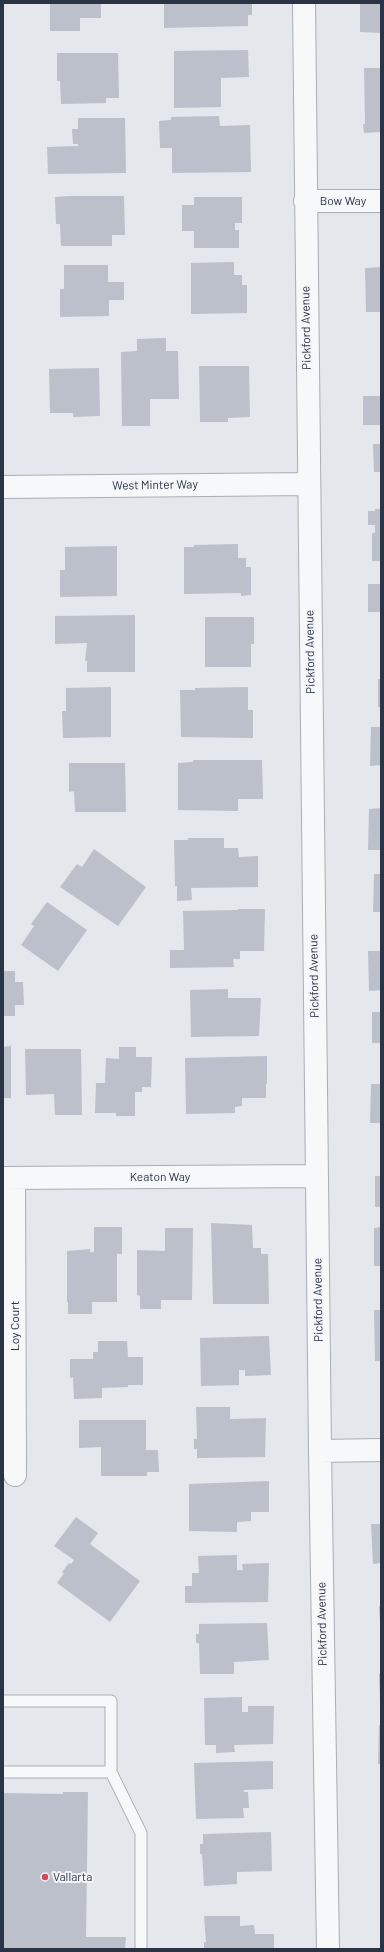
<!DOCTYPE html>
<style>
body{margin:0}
#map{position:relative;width:384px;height:1952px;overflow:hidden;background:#e4e7ec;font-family:Barlow,sans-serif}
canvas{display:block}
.frame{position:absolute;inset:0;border:4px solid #2b3445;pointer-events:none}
</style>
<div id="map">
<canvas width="384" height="1952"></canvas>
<div class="frame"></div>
</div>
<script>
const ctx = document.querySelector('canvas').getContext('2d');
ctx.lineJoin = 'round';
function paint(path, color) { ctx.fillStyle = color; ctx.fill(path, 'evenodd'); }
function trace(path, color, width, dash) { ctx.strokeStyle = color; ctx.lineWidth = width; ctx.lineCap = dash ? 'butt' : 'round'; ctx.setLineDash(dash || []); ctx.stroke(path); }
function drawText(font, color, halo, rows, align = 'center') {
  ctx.font = font + ' Barlow,sans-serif'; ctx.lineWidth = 4; ctx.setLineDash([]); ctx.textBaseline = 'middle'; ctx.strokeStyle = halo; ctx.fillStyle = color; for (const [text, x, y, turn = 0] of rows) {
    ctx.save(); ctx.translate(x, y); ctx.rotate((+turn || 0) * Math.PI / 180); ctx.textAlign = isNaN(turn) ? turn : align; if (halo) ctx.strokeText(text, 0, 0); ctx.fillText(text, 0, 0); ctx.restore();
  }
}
paint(new Path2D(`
 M50 3H101V18H80V31H50Z
 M164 3H252V15H248V26L164 28Z
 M360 3H381V33L360 32Z
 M248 50 249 77 221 78V107L174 108V51Z
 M57 53H118L119 98H106V103L61 104 60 81H57Z
 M364 68H381V132L364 133 363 124H365Z
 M219 116 220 126 250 125 251 172 172 173V148H160L159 121 171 120V117Z
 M78 118H125L126 173 48 174 47 147 78 146V144H73L72 129H78Z
 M69 196H124L125 235H112V246H61L60 224H56L55 197Z
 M194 197H242V223H235V230H239V248H194V231H182V205H194Z
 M234 262V275H242V285H247V313L191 314V263Z
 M64 265H108V282H124V300H109V316L60 317V289H64Z
 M381 267V312H366L365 268Z
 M166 338V351H178L179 399H150V426H122L121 352 137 351V339Z
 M199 366H249L250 417 228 418V422H200Z
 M99 368 100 416 73 417V413H50L49 369Z
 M363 396H381V425H363Z
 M373 444H381V472H374Z
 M375 509H381V561H372V533H375V525H368V511H375Z
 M238 544V558H246V567H251V595L241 596V593L184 594V547H194V545Z
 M117 546V596L60 597V570H65V547Z
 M368 584H381V612H368Z
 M135 615V672H87V661H85L87 643 55 644V616Z
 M205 617H254V644H251V667H205Z
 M378 679H381V707H378Z
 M111 687V737L63 738 62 711H66V688Z
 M248 687V710H253V738L181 737 180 690H195V688Z
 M371 727H381V765L370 766Z
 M193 760H262L263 799H238V811L178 810V763L193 762Z
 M69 763H125L126 812H75L74 791 69 792Z
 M381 808V850H368L369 809Z
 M188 838H224V848H238L239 857 258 856V887L191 888 192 900 177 901V886H175L174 840H188Z
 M94 849 146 887 118 926 60 887 77 864 82 867Z
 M374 874H381V912H373Z
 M47 902 87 930 58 971 21 945 34 926 31 924Z
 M238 909H265L264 951H240V959H233L234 967 170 968V950H184L183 911 238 910Z
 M368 951H381V990L369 991Z
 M3 971H15V982H23L24 1005H15V1016H3Z
 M228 989V998H261L259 1036 191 1037 190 990Z
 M372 1012H381V1043H372Z
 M11 1046V1098H3V1047Z
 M119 1047H136V1057H152L151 1087H142V1092H135V1116H116V1113H95L96 1083H105L106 1058 119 1059Z
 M25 1049H81L82 1115H55L54 1094 26 1095Z
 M267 1056V1084H266V1098H242V1106L235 1107V1113L186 1114 185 1058Z
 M371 1084H381V1123H370Z
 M375 1176H381V1207H375Z
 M211 1223 252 1225 253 1248H261V1254H268L269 1304H213Z
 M94 1227H122V1254H117V1302H92V1314H68V1302H67V1251L90 1249V1252H94Z
 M381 1227V1266H374V1228Z
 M165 1228H193L192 1300H161V1309H140V1296L137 1295V1250L165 1251Z
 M374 1310H381V1361H375Z
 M269 1336 271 1375 245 1376V1370H239V1385L201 1386 200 1338Z
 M98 1341H127L128 1357H143V1385H128V1387L102 1388V1398L74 1399 73 1377 70 1378V1359H93V1352H98Z
 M196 1407H230V1419L266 1418 265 1457 197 1458V1449H194V1439H197Z
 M79 1420H146V1450H158L159 1472H147V1476H101V1447L79 1448Z
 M269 1481V1512H251V1521L237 1522V1532L189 1531V1484Z
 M76 1517 98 1533 90 1544 140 1581 110 1622 57 1583 64 1573 62 1572 69 1563 71 1564 74 1560 54 1546Z
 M371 1524H381V1563L373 1564Z
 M237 1555V1570H243L242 1564 269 1563 268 1602 185 1603V1586H192V1573H199L198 1556Z
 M379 1606H381V1624H380Z
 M267 1623 269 1660 234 1662V1674H200L199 1643H196V1634H199V1624Z
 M379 1674H381V1702H380Z
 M242 1697V1712H248V1706H274L273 1744 234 1745 235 1752 216 1753V1745H205L204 1698Z
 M379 1725H381V1764H378Z
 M273 1761V1789L244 1790V1792H248L249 1808H243L244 1818 196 1819 194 1763Z
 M63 1792H88L86 1937H126L125 1949H3V1793L63 1794Z
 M271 1832 272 1871 237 1872V1884L204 1886 202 1854H200V1844H203V1834Z
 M204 1916H240V1926L254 1925 255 1934H274V1949H204V1942H206Z`), '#bbc0ca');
const service = new Path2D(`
 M3 1701H111V1772L141 1833V1949
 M3 1772H111`);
const minor = new Path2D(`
 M304 3 320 1451 328 1949
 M305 201H381
 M3 487 308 484
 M3 1178 317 1176
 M14 1178 15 1475
 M320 1451 381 1450`);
trace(service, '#a9aeb7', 13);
trace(minor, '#a9aeb7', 24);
trace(service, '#f7f8fa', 11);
trace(minor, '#f7f8fa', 22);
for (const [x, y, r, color] of [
 [45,1877,4,"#d1495b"]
]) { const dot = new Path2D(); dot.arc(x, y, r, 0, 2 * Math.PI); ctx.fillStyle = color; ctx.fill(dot); trace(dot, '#f4f6f9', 1.5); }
drawText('12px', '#2b3445', '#f4f6f9', [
 ["Bow Way",343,201],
 ["Pickford Avenue",306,328,-91],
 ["West Minter Way",155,485,-1],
 ["Pickford Avenue",310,652,-91],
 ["Pickford Avenue",314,976,-91],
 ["Keaton Way",160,1177],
 ["Pickford Avenue",318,1300,-91],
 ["Loy Court",15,1326,-90],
 ["Pickford Avenue",322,1624,-91]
]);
drawText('12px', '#2b3445', '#f4f6f9', [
 ["Vallarta",53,1877]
], 'left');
</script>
